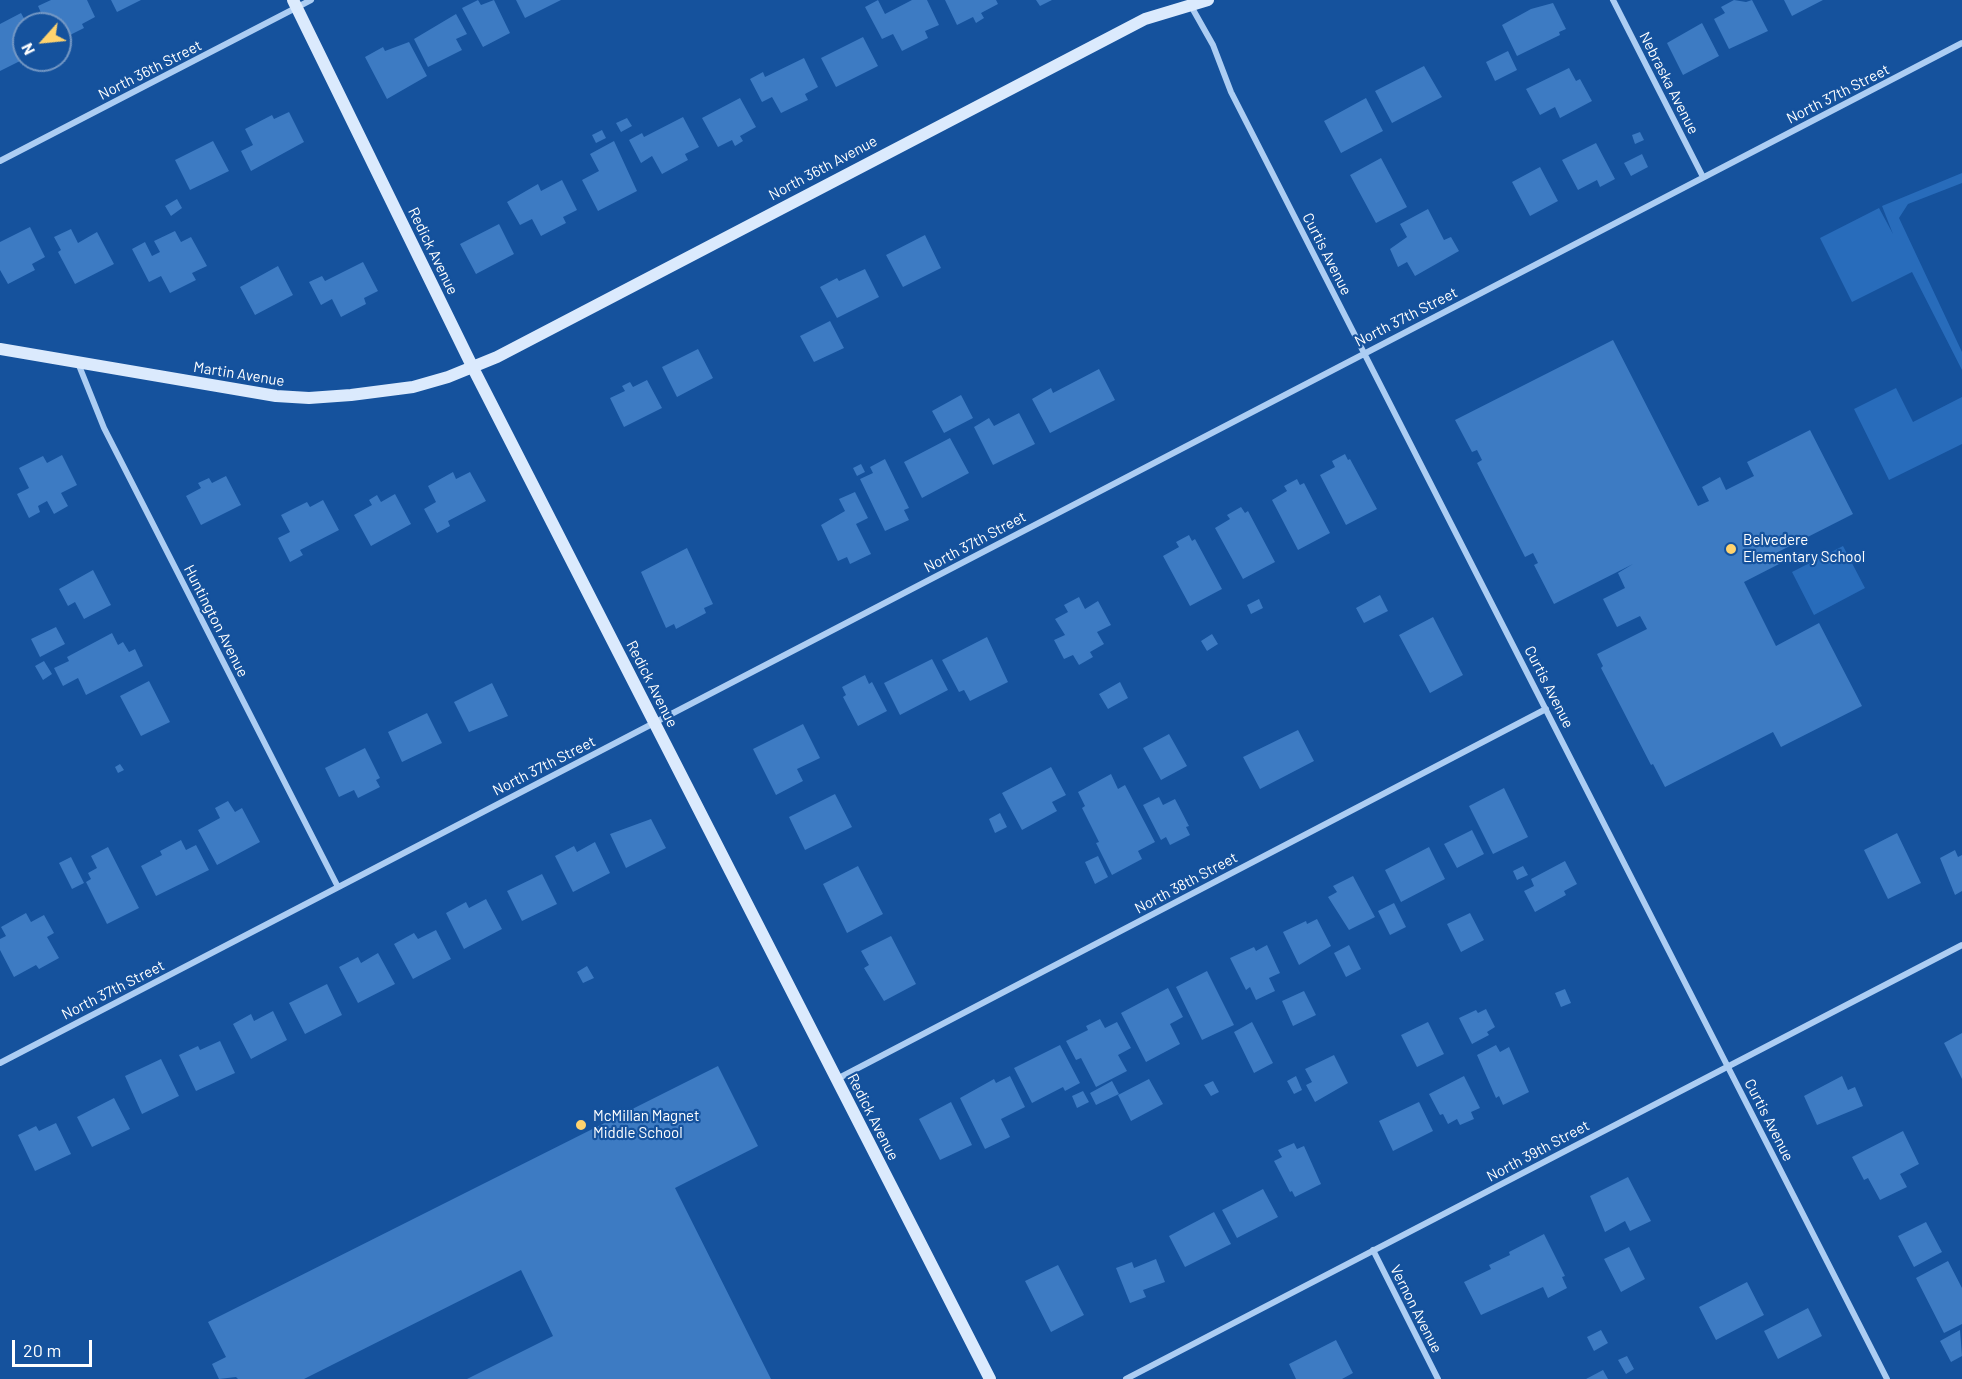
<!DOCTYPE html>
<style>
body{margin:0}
#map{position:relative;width:1962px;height:1379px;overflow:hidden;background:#15529d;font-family:Barlow,sans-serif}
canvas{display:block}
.north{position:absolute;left:12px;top:12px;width:60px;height:60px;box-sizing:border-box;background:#15529d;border:2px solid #7397c4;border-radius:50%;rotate:243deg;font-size:16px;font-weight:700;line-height:24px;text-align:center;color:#fff}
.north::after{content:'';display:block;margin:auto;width:21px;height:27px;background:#ffd36e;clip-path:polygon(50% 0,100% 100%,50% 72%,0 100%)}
.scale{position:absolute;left:12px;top:1340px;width:80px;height:27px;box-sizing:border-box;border:3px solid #fff;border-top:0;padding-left:8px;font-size:18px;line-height:21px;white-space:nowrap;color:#fff;-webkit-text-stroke:4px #15529d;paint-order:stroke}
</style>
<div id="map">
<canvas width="1962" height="1379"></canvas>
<div class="north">N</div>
<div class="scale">20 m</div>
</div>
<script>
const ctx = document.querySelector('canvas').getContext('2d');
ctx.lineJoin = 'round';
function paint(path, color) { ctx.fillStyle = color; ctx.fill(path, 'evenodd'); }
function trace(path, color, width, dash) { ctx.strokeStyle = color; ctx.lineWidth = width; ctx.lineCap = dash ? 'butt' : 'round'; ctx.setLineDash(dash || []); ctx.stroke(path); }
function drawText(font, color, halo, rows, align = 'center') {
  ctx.font = font + ' Barlow,sans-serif'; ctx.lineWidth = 4.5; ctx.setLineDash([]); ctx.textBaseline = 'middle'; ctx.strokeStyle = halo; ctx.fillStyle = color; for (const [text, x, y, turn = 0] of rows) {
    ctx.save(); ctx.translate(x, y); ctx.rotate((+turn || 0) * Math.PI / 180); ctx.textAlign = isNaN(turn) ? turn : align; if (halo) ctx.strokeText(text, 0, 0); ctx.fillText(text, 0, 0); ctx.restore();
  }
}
paint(new Path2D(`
 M1962 173V183L1908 204 1899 218 1962 352V370L1912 272 1852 302 1820 238 1879 208 1893 234 1882 206Z
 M1896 388 1913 422 1962 397V444L1889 480 1854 409Z
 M1843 546 1865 588 1814 615 1792 572Z`), '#286cbb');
paint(new Path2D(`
 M51 0H87L95 17 82 24 84 28 60 40V24H46L38 6Z
 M111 0H141L117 12Z
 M478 0 481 5 494 0 510 33 483 47 462 8Z
 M516 0H561L525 18Z
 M878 0 885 14 912 0H927L939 25 925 31 928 38 902 51 893 34 882 39 865 7Z
 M945 0H996L998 4 981 13 984 18 976 23 973 17 957 25Z
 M1036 0H1052L1040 6Z
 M1734 0 1746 2 1752 0 1768 31 1729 49 1714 19 1725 13 1721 7Z
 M1784 0H1823L1792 16Z
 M1553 3 1566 29 1559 32 1560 35 1517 56 1502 25 1531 9Z
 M21 13 27 24H24V59L0 71V24Z
 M456 14 467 34 456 39 462 50 428 67 414 39Z
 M1702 23 1719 56 1683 75 1667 43Z
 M863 37 878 66 836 87 821 58Z
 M409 42 427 76 387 99 365 57 383 47 385 51Z
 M1508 51 1517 70 1495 81 1486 62Z
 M804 58 818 87 805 94 808 100 781 113 772 97 762 102 750 79 763 72 765 77Z
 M1424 66 1442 97 1392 123 1375 91Z
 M1569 68 1576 81 1580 79 1592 101 1560 118 1555 107 1540 115 1526 89Z
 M740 98 756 127 740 136 743 141 735 146 732 140 718 147 702 118Z
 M1366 98 1383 131 1341 153 1324 121Z
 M289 112 304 142 251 171 241 151 253 145 245 129 272 115 274 119Z
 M683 117 699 147 685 154 688 160 662 174 652 156 641 163 629 140 642 133 644 137Z
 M627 118 632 126 621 132 616 123Z
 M602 130 606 138 596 143 592 135Z
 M1640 132 1644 140 1635 144 1632 135Z
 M213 141 229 171 190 190 175 160Z
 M614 141 637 191 598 211 582 180 599 171 590 154Z
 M1596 143 1615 179 1600 187 1597 180 1578 190 1562 160Z
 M1642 154 1648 167 1631 176 1624 163Z
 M1381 158 1407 207 1376 223 1350 175Z
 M1540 167 1558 201 1530 216 1512 182Z
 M562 180 577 210 563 217 566 223 541 236 532 219 520 225 507 202 538 184 541 191Z
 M177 199 182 208 171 216 165 206Z
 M1428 209 1444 240 1451 237 1459 251 1415 276 1407 262 1398 267 1390 249 1407 237 1400 224Z
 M499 224 514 254 476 274 460 244Z
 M30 227 45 257 32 264 35 270 8 284 0 270V242Z
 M71 229 78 243 97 232 114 264 75 284 58 252 61 250 54 237Z
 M175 231 181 242 191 237 207 266 192 273 196 280 170 293 161 276 149 282 132 249 145 242 152 256 160 252 154 241Z
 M925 235 941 268 903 287 886 255Z
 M363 262 378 291 364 298 366 304 341 317 332 299 321 305 309 282 322 276 325 281Z
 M278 266 293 295 255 315 240 287Z
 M865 269 879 297 837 318 820 287 837 278 839 281Z
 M830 321 844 348 814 362 800 336Z
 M1613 340 1698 506 1709 501 1702 487 1720 477 1726 490 1754 476 1747 462 1810 430 1853 514 1776 553 1781 563 1744 582 1776 646 1819 623 1862 706 1781 747 1773 732 1665 787 1653 764 1651 765 1601 668 1603 666 1597 654 1647 629 1640 616 1617 627 1603 599 1625 588 1618 573 1633 564 1554 604 1534 565 1538 563 1533 553 1525 557 1477 463 1482 460 1477 450 1472 452 1455 420Z
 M698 349 713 378 677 397 662 367Z
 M1099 369 1115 400 1050 433 1032 399 1051 388 1053 393Z
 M647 380 662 408 624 427 610 398 625 391 622 386 630 382 633 387Z
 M961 395 973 418 944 433 932 411Z
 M1019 413 1035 444 993 465 974 427 989 418 994 426Z
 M950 438 969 473 922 498 904 462Z
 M1345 454 1348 460 1350 459 1377 509 1346 525 1320 475 1335 467 1332 461Z
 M62 455 77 485 61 493 68 506 54 514 47 501 38 506 40 512 29 518 17 494 29 488 19 468 43 456 47 463Z
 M885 459 909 508 904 510 909 520 885 531 860 479 873 473 870 467Z
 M861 464 865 472 857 476 853 468Z
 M453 472 456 479 470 472 486 501 448 521 450 526 437 533 424 509 436 502 428 486Z
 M226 476 241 505 201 525 186 496 201 488 198 483 209 478 212 483Z
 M1297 479 1300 485 1304 483 1330 533 1298 550 1272 500 1287 491 1284 486Z
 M855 492 868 518 856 524 871 554 850 564 847 557 838 561 821 525 845 511 839 499Z
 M395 494 411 524 371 546 354 515 372 505 369 500 377 495 381 502Z
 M323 500 339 530 300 550 303 555 290 562 278 538 290 532 281 515 307 502 310 507Z
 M1241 507 1245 513 1248 511 1275 562 1243 579 1215 528 1230 519 1227 515Z
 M1189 535 1192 541 1195 539 1222 589 1190 606 1163 556 1179 547 1176 542Z
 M687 548 713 604 704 608 706 613 676 629 674 624 666 628 641 572Z
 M93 570 111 605 84 619 75 602 68 606 59 589Z
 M1380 595 1388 611 1364 623 1356 608Z
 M1079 597 1085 609 1098 601 1111 625 1097 632 1104 644 1090 652 1093 657 1079 665 1073 655 1064 659 1054 640 1065 635 1055 619 1068 612 1064 605Z
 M1259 599 1263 608 1251 614 1247 605Z
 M1433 617 1463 675 1430 693 1399 635Z
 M56 627 65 644 40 657 31 639Z
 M112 633 118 645 123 642 129 652 135 649 143 666 86 695 78 678 63 686 54 668 69 661 67 657Z
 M1212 634 1218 644 1207 651 1201 641Z
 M987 637 1008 682 970 701 964 690 959 692 942 660Z
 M932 659 948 690 900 715 884 683Z
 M44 661 52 674 43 680 35 666Z
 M865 675 869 684 872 682 887 711 858 726 843 697 846 695 842 687Z
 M149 681 170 722 141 736 120 696Z
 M1120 682 1128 698 1108 709 1099 694Z
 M492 683 508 716 469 732 454 702Z
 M427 713 442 743 402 762 388 732Z
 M803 724 820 758 797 769 803 781 776 795 753 749Z
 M1298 730 1314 761 1260 789 1243 757Z
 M1169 734 1187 766 1161 780 1143 748Z
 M365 748 380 778 376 780 380 787 358 798 354 790 339 797 325 768Z
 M120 764 124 770 118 773 115 767Z
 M1051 767 1066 795 1052 802 1057 811 1022 830 1002 793Z
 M1111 774 1118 789 1125 785 1155 842 1138 851 1142 859 1112 875 1096 843 1099 842 1082 808 1085 806 1078 792Z
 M1504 788 1528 837 1493 854 1469 806Z
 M835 794 852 827 805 850 789 817Z
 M1159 797 1163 805 1175 799 1189 826 1186 827 1190 835 1170 845 1166 837 1161 840 1143 805Z
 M228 801 235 812 242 808 260 842 217 865 198 830 220 818 215 808Z
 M1000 813 1007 827 995 833 989 819Z
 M651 819 666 848 626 868 610 834Z
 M1472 830 1484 854 1457 868 1444 844Z
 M1897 833 1921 883 1888 899 1864 850Z
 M181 840 186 850 196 845 209 870 156 896 141 866 162 855 160 851Z
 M595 842 610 873 573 892 555 856 574 846 577 852Z
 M108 847 139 908 107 924 86 882 91 879 88 873 97 868 91 856Z
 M1429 847 1445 879 1401 902 1385 870Z
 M1955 850 1958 857 1962 855V891L1955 895 1940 858Z
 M1098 856 1108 877 1095 884 1085 862Z
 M71 857 84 883 72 889 59 863Z
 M1565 861 1577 884 1564 891 1566 895 1535 912 1524 891 1534 886 1531 879Z
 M858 866 883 914 847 933 823 884Z
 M1523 866 1528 875 1517 880 1513 871Z
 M542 874 557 904 522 921 507 891Z
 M1353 876 1375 917 1349 930 1328 897 1337 892 1333 886Z
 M486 899 502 929 464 949 446 913 466 902 469 908Z
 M1394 903 1406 927 1390 935 1378 911Z
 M26 913 31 922 44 915 54 933 47 937 59 958 39 969 36 965 14 977 0 950V939L6 936 1 927Z
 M1470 913 1484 940 1461 952 1447 924Z
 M1317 919 1331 946 1299 965 1283 932 1306 921 1307 924Z
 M436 930 451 959 413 979 394 944 414 933 418 939Z
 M891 936 916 984 884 1001 864 968 869 965 861 951Z
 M1267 945 1280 973 1269 978 1275 991 1256 1000 1250 987 1246 990 1230 958 1254 947 1256 951Z
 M1349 945 1361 969 1346 977 1334 953Z
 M378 953 395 984 358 1003 339 967 358 957 361 963Z
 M587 966 594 978 583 983 577 972Z
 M1207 971 1234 1025 1202 1040 1176 987Z
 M327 984 342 1015 305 1034 289 1003Z
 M1168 988 1183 1017 1170 1024 1180 1044 1146 1062 1121 1013Z
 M1565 989 1571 1003 1561 1007 1555 993Z
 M1304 991 1316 1015 1293 1026 1282 1001Z
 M1486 1009 1495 1027 1487 1032 1489 1035 1472 1044 1459 1018 1476 1010 1478 1013Z
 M273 1011 287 1040 251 1059 233 1024 251 1014 254 1021Z
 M1100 1019 1105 1028 1117 1022 1131 1048 1118 1055 1127 1071 1096 1087 1081 1058 1076 1060 1066 1041 1088 1030 1086 1026Z
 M1252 1022 1273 1063 1254 1073 1234 1032Z
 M1428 1022 1444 1054 1417 1067 1401 1035Z
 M1962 1033V1079L1944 1043Z
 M220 1041 235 1073 196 1091 179 1055 198 1046 200 1050Z
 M1060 1045 1080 1083 1065 1091 1063 1087 1032 1103 1014 1068Z
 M1496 1045 1500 1052 1509 1047 1529 1092 1503 1105 1499 1096 1496 1098 1477 1055Z
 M1334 1055 1348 1083 1315 1102 1306 1085 1312 1082 1305 1069Z
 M161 1059 179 1096 142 1114 125 1076Z
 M718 1066 758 1146 675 1188 771 1379H467L553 1336 521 1270 304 1379H238L236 1377 219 1379 212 1364 226 1357 208 1322Z
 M1010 1076 1025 1107 1001 1119 1010 1137 985 1149 960 1098 994 1079 996 1083Z
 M1296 1076 1302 1090 1294 1094 1287 1081Z
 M1464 1076 1480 1108 1471 1112 1474 1119 1460 1125 1457 1119 1448 1124 1443 1114 1440 1115 1429 1094Z
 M1842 1076 1848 1090 1855 1087 1863 1106 1817 1125 1804 1096Z
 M1149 1079 1163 1104 1131 1121 1118 1095Z
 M1112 1081 1119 1094 1096 1105 1090 1093Z
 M1213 1081 1219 1092 1211 1096 1204 1085Z
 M1083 1091 1089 1102 1077 1108 1072 1096Z
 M114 1098 130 1129 92 1147 77 1117Z
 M951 1102 972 1145 940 1160 919 1119Z
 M1419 1102 1433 1131 1393 1151 1379 1121Z
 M56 1123 71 1154 35 1171 18 1135 36 1126 39 1131Z
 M1903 1131 1919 1164 1900 1174 1907 1187 1880 1200 1868 1178 1864 1180 1852 1157Z
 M1294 1143 1297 1149 1304 1146 1321 1184 1295 1197 1292 1191 1290 1192 1274 1161 1282 1157 1278 1150Z
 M1628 1177 1651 1221 1630 1231 1625 1221 1605 1232 1590 1196Z
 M1263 1189 1278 1217 1237 1238 1222 1210Z
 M1214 1212 1231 1244 1185 1267 1169 1236Z
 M1926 1222 1942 1252 1914 1267 1898 1236Z
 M1544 1234 1565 1276 1562 1277 1567 1288 1548 1298 1543 1287 1481 1315 1464 1282 1491 1269 1489 1265 1510 1255 1509 1252Z
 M1629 1247 1645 1279 1621 1292 1604 1259Z
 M1156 1259 1165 1282 1143 1290 1146 1297 1130 1303 1116 1268 1132 1262 1134 1268Z
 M1948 1261 1962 1288V1324L1944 1333 1916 1278Z
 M1058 1265 1084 1315 1051 1332 1025 1281Z
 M1747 1282 1764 1315 1716 1340 1699 1307Z
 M1808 1308 1822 1336 1778 1359 1764 1331Z
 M1601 1330 1608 1343 1594 1351 1587 1337Z
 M1960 1330 1962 1356 1951 1362 1940 1341Z
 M1336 1340 1353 1373 1342 1379H1296L1289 1364Z
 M1627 1356 1634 1369 1626 1374 1618 1360Z
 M1603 1370 1608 1379H1586Z`), '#3d7bc3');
trace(new Path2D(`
 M1613 0 1703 177
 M1191 6 1213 45 1231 92 1887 1379
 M0 161 311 0
 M78 363 104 428 338 887
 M0 1063 1962 43
 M837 1079 1546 709
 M1373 1250 1438 1379
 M1126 1379 1962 945`), '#accdf3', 6);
trace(new Path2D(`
 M293 0 473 368 990 1379
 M0 349 276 396 309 398 351 395 413 387 448 377 497 357 1145 19 1208 0`), '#dbeafd', 12);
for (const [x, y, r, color] of [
 [1731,549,6,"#ffd36e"],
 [581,1125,6,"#ffd36e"]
]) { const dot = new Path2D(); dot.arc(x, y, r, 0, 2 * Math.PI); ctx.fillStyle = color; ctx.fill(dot); trace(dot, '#15529d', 2); }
drawText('15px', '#fff', '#15529d', [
 ["North 36th Street",150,70,-27],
 ["Nebraska Avenue",1669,83,63],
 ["North 37th Street",1838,94,-27],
 ["North 36th Avenue",823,168,-28],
 ["Redick Avenue",433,251,64],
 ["Curtis Avenue",1327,254,63],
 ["North 37th Street",1406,317,-27],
 ["Martin Avenue",239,374,9],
 ["North 37th Street",975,542,-28],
 ["Huntington Avenue",216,621,63],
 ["Redick Avenue",652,684,63],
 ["Curtis Avenue",1549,687,63],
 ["North 37th Street",544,766,-27],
 ["North 38th Street",1186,883,-28],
 ["North 37th Street",113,990,-27],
 ["Redick Avenue",873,1117,63],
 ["Curtis Avenue",1769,1120,63],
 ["North 39th Street",1538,1151,-28],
 ["Vernon Avenue",1416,1309,63]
]);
drawText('15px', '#fff', '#15529d', [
 ["Belvedere",1743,540],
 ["Elementary School",1743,557],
 ["McMillan Magnet",593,1116],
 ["Middle School",593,1133]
], 'left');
</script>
